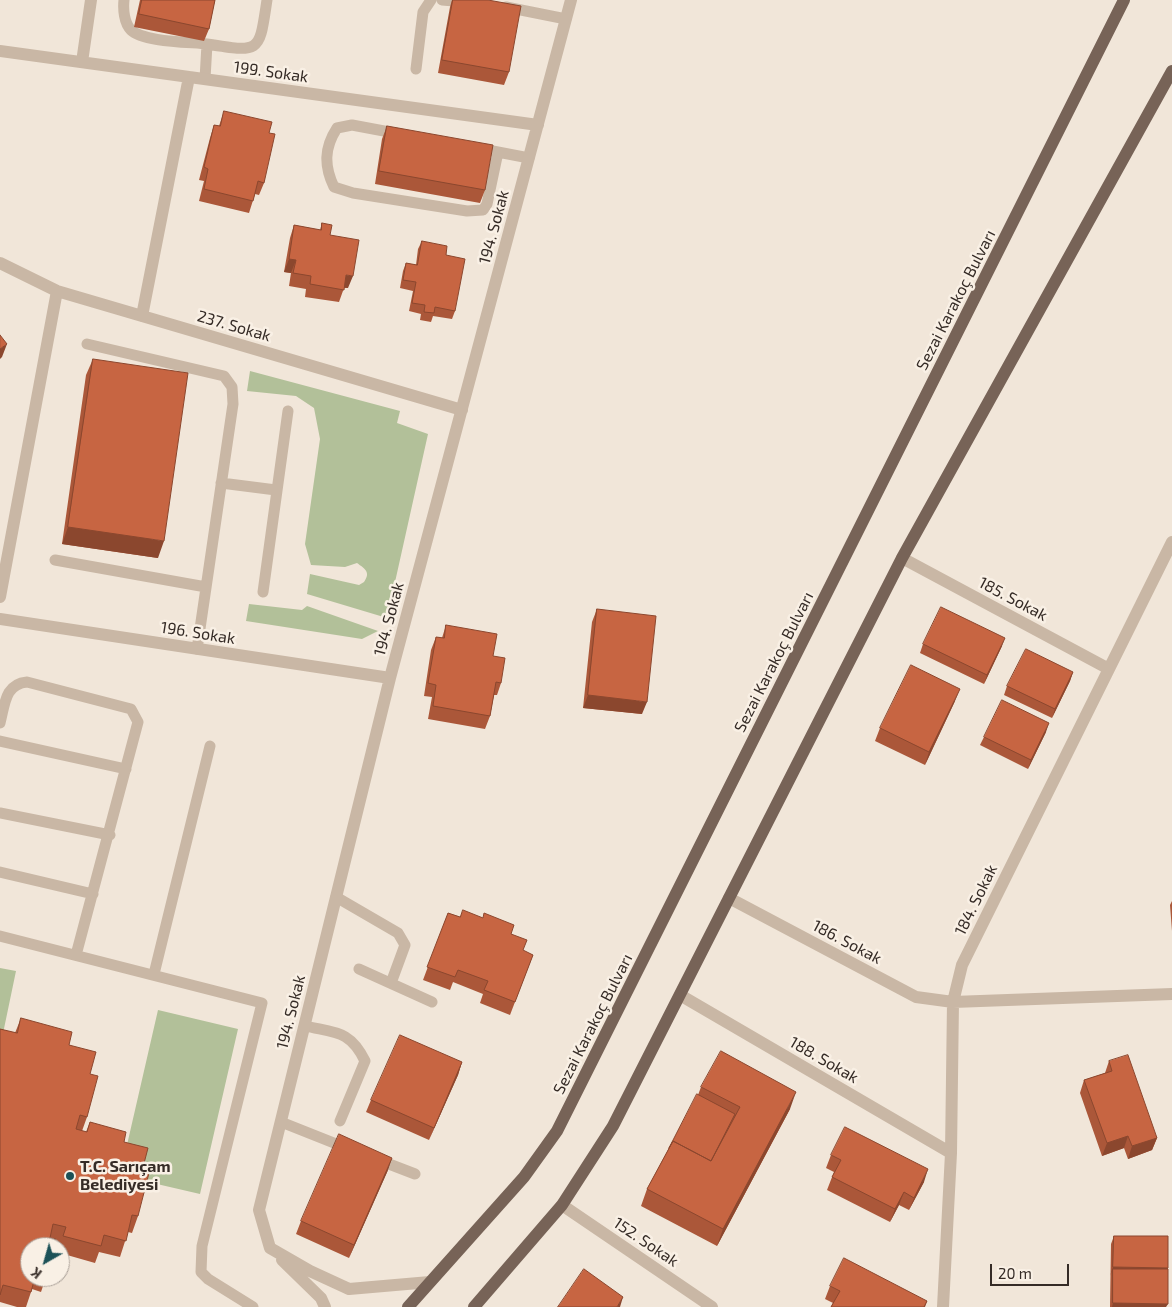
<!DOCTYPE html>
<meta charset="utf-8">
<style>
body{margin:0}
#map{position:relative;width:1172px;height:1307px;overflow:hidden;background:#f1e6d9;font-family:"Exo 2",sans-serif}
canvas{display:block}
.north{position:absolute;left:20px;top:1237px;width:50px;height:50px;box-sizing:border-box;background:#f9f0e5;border:1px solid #aba199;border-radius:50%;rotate:218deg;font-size:14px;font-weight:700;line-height:20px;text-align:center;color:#352b26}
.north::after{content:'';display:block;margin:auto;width:18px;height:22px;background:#1c5157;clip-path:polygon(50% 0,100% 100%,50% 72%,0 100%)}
.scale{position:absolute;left:990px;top:1264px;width:79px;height:22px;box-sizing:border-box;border:2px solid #352b26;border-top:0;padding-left:6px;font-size:15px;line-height:18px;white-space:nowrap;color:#352b26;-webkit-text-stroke:4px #f9f0e5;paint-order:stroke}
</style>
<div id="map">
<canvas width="1172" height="1307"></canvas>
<div class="north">K</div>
<div class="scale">20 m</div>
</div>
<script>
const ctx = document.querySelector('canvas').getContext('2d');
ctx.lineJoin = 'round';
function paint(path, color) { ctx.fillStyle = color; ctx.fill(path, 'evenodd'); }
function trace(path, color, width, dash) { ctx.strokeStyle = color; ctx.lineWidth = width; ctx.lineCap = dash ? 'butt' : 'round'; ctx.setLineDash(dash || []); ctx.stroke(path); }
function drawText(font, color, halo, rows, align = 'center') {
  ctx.font = font + ' "Exo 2",sans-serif'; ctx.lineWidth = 5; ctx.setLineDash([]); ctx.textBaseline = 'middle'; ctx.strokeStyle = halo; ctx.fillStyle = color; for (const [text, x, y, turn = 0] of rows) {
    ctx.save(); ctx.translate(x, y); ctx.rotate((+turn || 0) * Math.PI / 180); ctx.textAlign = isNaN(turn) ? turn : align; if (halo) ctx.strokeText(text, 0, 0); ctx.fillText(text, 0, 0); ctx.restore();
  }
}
paint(new Path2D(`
 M250 371 400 411 397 423 428 434 387 618 307 594 310 574 359 585 364 582C371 572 365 569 357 563L345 567 311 565 305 544 320 439 314 408 296 396 247 391Z
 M249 604 302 610 307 606 378 631 362 639 246 621Z
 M0 968 16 971 1 1043H0Z
 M158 1010 238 1029 200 1194 144 1181 148 1163 124 1158Z`), '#b2c099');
trace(new Path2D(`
 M124 0C123 9 124 23 131 30 143 42 189 42 207 44L205 79
 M442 0 466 2
 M506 7 566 19
 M207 44C262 53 259 52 267 0
 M416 69 423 12 431 0
 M400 134 352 125 337 128C324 148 324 166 334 187L353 193 467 211 483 210 487 204 498 152
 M477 148 529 158
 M87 344 224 376 232 387 233 404 197 649
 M221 483 276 490
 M55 560 206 587
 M263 592 288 411
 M0 723C5 704 5 684 27 682L131 709 138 722 76 955
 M0 741 126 769
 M0 813 110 835
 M0 872 93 894
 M336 897 398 933 405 945 391 983
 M0 936 262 1003 202 1246 201 1272 208 1279 253 1307
 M359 969 432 1002
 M154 974 210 746
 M305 1026C335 1033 350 1030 365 1061L340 1121
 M281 1122 349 1149
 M376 1159 415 1174`), '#c9b7a5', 11);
trace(new Path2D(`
 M0 51 538 125
 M82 62 91 0
 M0 263 57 291 462 410
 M142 316 189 77
 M902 558 1109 669
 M0 597 57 291
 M0 619 390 678
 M729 898 916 997 953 1002 1172 994
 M680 995 951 1153
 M562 1205 712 1307
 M270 1248 259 1210 390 678 571 0
 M270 1248 310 1271 349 1289 430 1282
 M282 1260 321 1298 325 1307
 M943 1307 951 1153 953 1002 962 965 1172 542`), '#c9b7a5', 12);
trace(new Path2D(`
 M408 1307 524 1177 557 1131 1124 0
 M474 1307 562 1205 613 1126 902 558 1172 71`), '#776357', 12);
paint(new Path2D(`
 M140 0H215L209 29 204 41 134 27Z
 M452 0H488L509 72 504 85 438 73 450 7Z
 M224 111 269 133 264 183 259 195 255 194 249 213 199 201 204 181 199 180 210 138 214 125 219 126Z
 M387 126 485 190 480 203 375 184 382 139Z
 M322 223 330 235 348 288H344L339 302 305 297 306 289 289 286 291 273 284 272 290 238 294 225 320 230Z
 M422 241 446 255 455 311 452 319 433 316 431 322 420 320 421 314 409 311 413 291 400 288 403 271 406 263 416 265 418 249Z
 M93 359 158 558 62 544 86 375Z
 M597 609 642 714 583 708 592 622Z
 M446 625 493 656 501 683 497 695H494L490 716 485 729 428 719 432 697 424 696 431 650 436 637 442 638Z
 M923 644 1002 646 984 684 920 653Z
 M1073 672 1070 681 1052 718 1004 695 1007 686Z
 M955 701 925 765 875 741 880 728Z
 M1046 732 1028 769 980 745 984 737Z
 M1172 901V931L1170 905Z
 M448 913 511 934 523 951 533 955 510 1015 480 1003 483 994 453 982 450 990 423 980Z
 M21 1018 69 1045 90 1074 87 1117 82 1131 86 1132 90 1122 124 1142 142 1171 138 1216 132 1233 128 1232 120 1257 99 1252 95 1263 60 1253V1247H59L60 1243 55 1242 30 1277H46L41 1292 32 1289 26 1307H17L0 1302V1029L15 1033Z
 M1109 1061 1157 1138 1152 1150 1128 1159 1124 1148 1102 1156 1080 1093 1084 1080 1105 1073Z
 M462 1062 458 1075 429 1140 366 1112 371 1100Z
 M701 1087 790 1109 717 1246 641 1206 647 1189 669 1148 698 1095Z
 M831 1155 924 1182 909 1210 899 1205 890 1222 827 1190 834 1172 826 1168Z
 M388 1170 349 1258 296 1234 301 1221Z
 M1114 1236 1168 1268 1166 1307H1110L1111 1244Z
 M830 1286 927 1301 925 1307H831L833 1303 825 1299Z`), '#ab5739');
paint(new Path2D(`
 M289 259 296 260 291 273 284 272Z
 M346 275 353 276 348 288 342 287Z
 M7 344 2 357 0 359V349Z
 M68 527 164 541 158 558 62 544Z
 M1005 638 1002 646 984 684 987 675Z
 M1073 672 1070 681 1052 718 1055 709Z
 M960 689 955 701 925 765 929 752Z
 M588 695 647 702 642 714 583 708Z
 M1049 723 1046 732 1028 769 1031 760Z
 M462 1062 458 1075 429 1140 434 1128Z
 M796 1092 790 1109 717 1246 723 1229Z
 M1128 1136 1124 1148 1102 1156 1107 1143Z
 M1157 1138 1152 1150 1128 1159 1132 1146Z
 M392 1158 388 1170 349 1258 354 1245Z
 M928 1169 924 1182 909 1210 914 1198Z
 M904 1192 899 1205 890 1222 895 1209Z
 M1113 1267 1168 1268 1165 1276 1113 1269 1110 1276Z
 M623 1297 620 1307H617Z
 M1113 1303 1168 1304 1166 1307H1112Z`), '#8b472e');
const building = new Path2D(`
 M142 0H215L209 29 139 14Z
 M453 0H488L521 6 509 72 442 60Z
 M224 111 272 122 269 133 275 134 264 183 258 181 253 201 204 189 208 169 204 167 214 125 220 126Z
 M387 126 493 145 485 190 379 171Z
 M322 223 332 225 330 235 359 240 353 276 346 275 344 290 310 284 311 276 293 273 296 260 289 259 294 225 321 230Z
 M422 241 447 246 446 255 465 259 455 311 435 307 434 313 424 312 425 305 412 303 416 282 403 280 406 263 417 265Z
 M0 335 7 344 0 349Z
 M93 359 188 373 164 541 68 527Z
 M941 607 1005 638 987 675 923 644Z
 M597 609 656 616 647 702 588 695Z
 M446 625 497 634 493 656 505 658 501 683 496 682 490 716 433 706 436 685 428 683 436 637 444 638Z
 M1026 649 1073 672 1055 709 1007 686Z
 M911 665 960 689 929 752 880 728Z
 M1002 700 1049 723 1031 760 984 737Z
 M463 910 483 918 484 913 514 925 511 934 527 940 523 950 533 955 515 1002 484 990 488 981 458 970 455 977 427 967 448 913 460 917Z
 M21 1018 72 1032 69 1045 96 1052 90 1074 98 1076 87 1117 80 1115 76 1129 87 1132 90 1122 126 1132 124 1142 148 1148 142 1171 149 1173 138 1216 132 1215 126 1241 104 1235 101 1246 63 1236 66 1227 53 1224 50 1238 56 1239 54 1247H30V1277H35L31 1292 3 1285 0 1295V1029L17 1033Z
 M400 1035 462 1062 434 1128 371 1100Z
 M721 1051 796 1092 723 1229 647 1189 673 1141 711 1161 740 1107 701 1087Z
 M1128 1055 1157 1138 1132 1146 1128 1136 1107 1143 1084 1080 1112 1071 1109 1061Z
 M697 1094 735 1114 711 1161 673 1141 669 1148Z
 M845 1127 928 1169 914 1198 904 1192 895 1209 832 1177 841 1160 831 1155Z
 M339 1134 392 1158 354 1245 301 1221Z
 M1114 1236H1168V1268L1113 1267Z
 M844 1258 927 1301 924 1307H831L840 1291 830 1286Z
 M584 1269 623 1297 617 1307H558Z
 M1113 1269H1168V1304L1113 1303Z`);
paint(building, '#c76542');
trace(building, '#8b472e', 1);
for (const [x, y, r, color] of [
 [70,1176,5,"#1c5157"]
]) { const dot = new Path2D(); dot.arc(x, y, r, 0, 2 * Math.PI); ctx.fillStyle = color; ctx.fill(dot); trace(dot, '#f9f0e5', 2); }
drawText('16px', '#352b26', '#f9f0e5', [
 ["199. Sokak",271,72,8],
 ["194. Sokak",494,227,-75],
 ["Sezai Karakoç Bulvarı",956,300,-63],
 ["237. Sokak",234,326,16],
 ["185. Sokak",1013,599,28],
 ["194. Sokak",389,619,-75],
 ["196. Sokak",198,633,9],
 ["Sezai Karakoç Bulvarı",774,662,-63],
 ["184. Sokak",976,900,-64],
 ["186. Sokak",847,942,28],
 ["194. Sokak",291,1012,-76],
 ["Sezai Karakoç Bulvarı",593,1024,-63],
 ["188. Sokak",824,1060,30],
 ["152. Sokak",646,1242,34]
]);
drawText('bold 16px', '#352b26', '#f9f0e5', [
 ["T.C. Sarıçam",80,1167],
 ["Belediyesi",80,1185]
], 'left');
</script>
